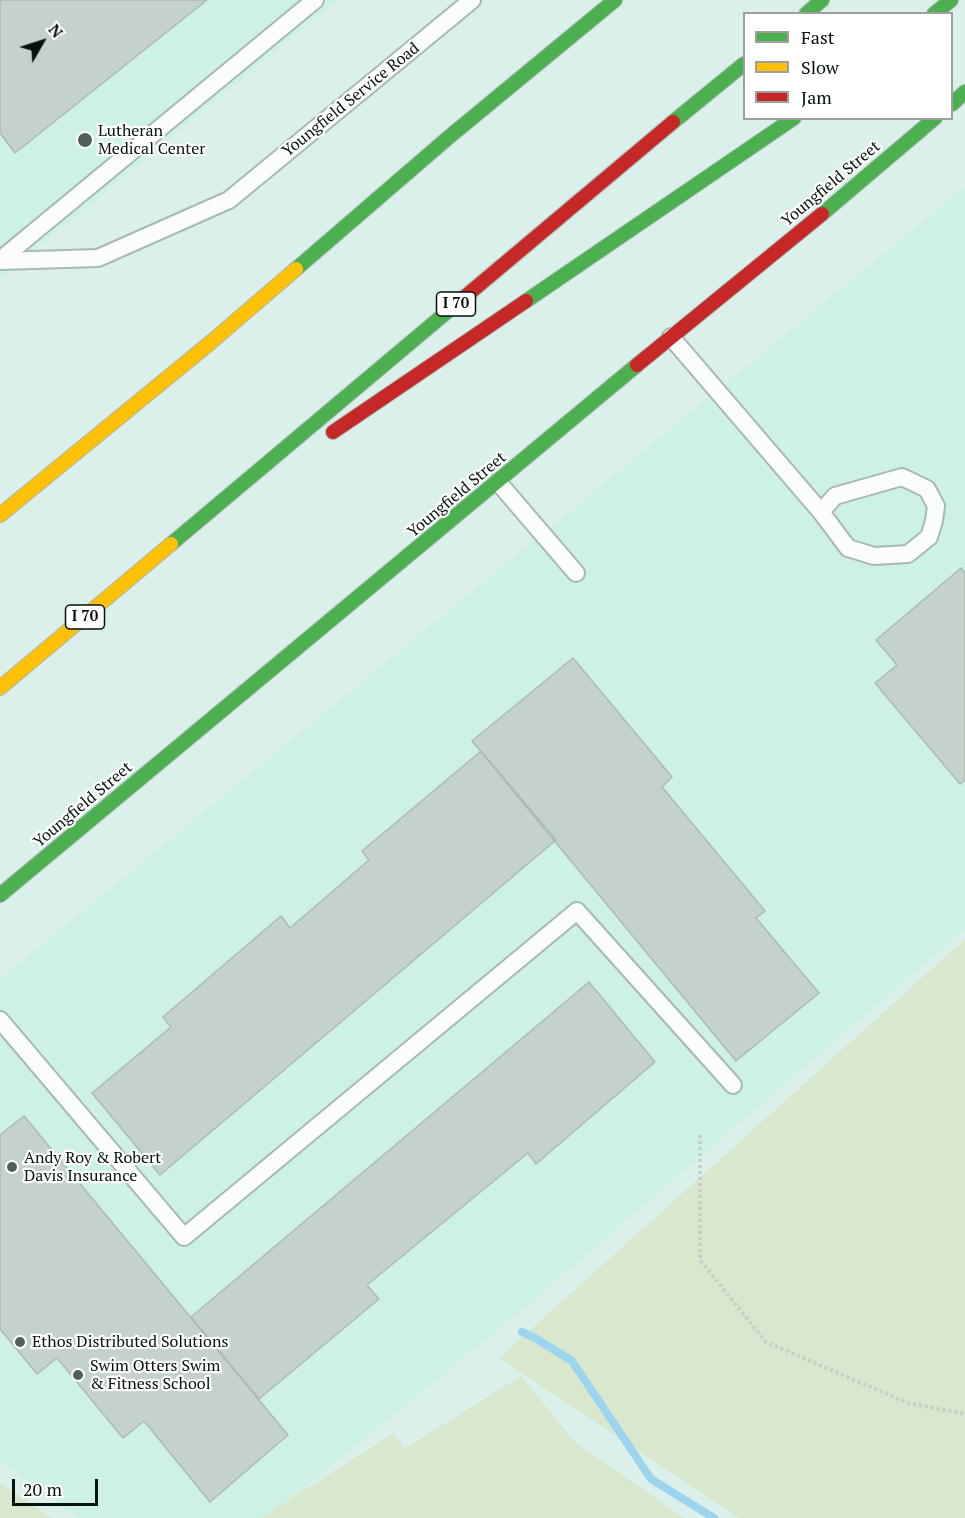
<!DOCTYPE html>
<style>
body{margin:0}
#map{position:relative;width:965px;height:1518px;overflow:hidden;background:#dbf0ea;font-family:"PT Serif",serif}
canvas{display:block}
.legend{position:absolute;left:743px;top:12px;width:210px;height:108px;box-sizing:border-box;background:#fff;border:2px solid #9ba09e;margin:0;padding:8px 10px;list-style:none;font-size:18px;color:#05110d}
.legend li{display:flex;align-items:center;gap:12px;height:30px}
.legend b{width:30px;border:2px solid #9ba09e}
.north{position:absolute;left:12px;top:12px;width:60px;height:60px;-webkit-text-stroke:4px #fff;paint-order:stroke;rotate:51deg;font-size:16px;font-weight:700;line-height:24px;text-align:center;color:#05110d}
.north::after{content:'';display:block;margin:auto;width:21px;height:27px;background:#05110d;clip-path:polygon(50% 0,100% 100%,50% 72%,0 100%)}
.scale{position:absolute;left:12px;top:1479px;width:86px;height:27px;box-sizing:border-box;border:3px solid #05110d;border-top:0;padding-left:8px;font-size:18px;line-height:21px;white-space:nowrap;color:#05110d;-webkit-text-stroke:4px #fff;paint-order:stroke}
</style>
<div id="map">
<canvas width="965" height="1518"></canvas>
<ul class="legend">
<li><b style="height:8px;background:#4caf50"></b>Fast</li>
<li><b style="height:8px;background:#ffc107"></b>Slow</li>
<li><b style="height:8px;background:#c62828"></b>Jam</li>
</ul>
<div class="north">N</div>
<div class="scale">20 m</div>
</div>
<script>
const ctx = document.querySelector('canvas').getContext('2d');
ctx.lineJoin = 'round';
function paint(path, color) { ctx.fillStyle = color; ctx.fill(path, 'evenodd'); }
function trace(path, color, width, dash) { ctx.strokeStyle = color; ctx.lineWidth = width; ctx.lineCap = dash ? 'butt' : 'round'; ctx.setLineDash(dash || []); ctx.stroke(path); }
function drawText(font, color, halo, rows, align = 'center') {
  ctx.font = font + ' "PT Serif",serif'; ctx.lineWidth = 4.5; ctx.setLineDash([]); ctx.textBaseline = 'middle'; ctx.strokeStyle = halo; ctx.fillStyle = color; for (const [text, x, y, turn = 0] of rows) {
    ctx.save(); ctx.translate(x, y); ctx.rotate((+turn || 0) * Math.PI / 180); ctx.textAlign = isNaN(turn) ? turn : align; if (halo) ctx.strokeText(text, 0, 0); ctx.fillText(text, 0, 0); ctx.restore();
  }
}
paint(new Path2D(`
 M0 0H338L0 279Z
 M965 187V929L520 1312 267 1518H79L0 1461V979Z`), '#cef1e6');
paint(new Path2D(`
 M965 939V1518H739L499 1358Z
 M521 1376 575 1442 684 1518H260L394 1433 404 1449Z
 M0 1483 52 1518H0Z`), '#d8e7ce');
trace(new Path2D(`
 M522 1332 535 1338 572 1361 651 1479 714 1518`), '#9ed5ee', 8);
const building = new Path2D(`
 M0 0H207L15 153 0 133Z
 M961 568 965 573V780L960 784 875 683 897 665 876 640Z
 M573 658 672 777 662 787 765 911 756 918 819 993 736 1061 472 741Z
 M481 751 556 840 160 1175 92 1093 171 1027 163 1017 281 916 290 928 369 860 362 851Z
 M589 982 655 1062 536 1164 528 1153 367 1285 379 1299 259 1399 191 1317Z
 M24 1116 288 1435 210 1502 144 1421 123 1438 57 1358 37 1374 0 1329V1135Z`);
paint(building, '#c4d2cb');
trace(building, '#acbab3', 1.5);
const lane = new Path2D(`
 M0 260 315 0
 M0 261 98 258 229 200 472 0
 M671 337 821 512 848 548 874 556 908 554 929 537 934 521 936 506 927 489 902 477 835 496 821 512
 M498 482 576 573
 M0 1020 184 1237 577 911 733 1085`);
const fast = new Path2D(`
 M806 14 822 0
 M934 14 951 0
 M952 104 965 92
 M673 122 744 64
 M822 214 935 118
 M296 269 449 137 615 0
 M526 301 794 118
 M171 544 454 306
 M0 895 637 365`);
const slow = new Path2D(`
 M0 515 210 343 296 269
 M0 688 171 544`);
const jam = new Path2D(`
 M454 306 673 122
 M637 365 822 214
 M333 432 526 301`);
trace(lane, '#a8b8b3', 20);
trace(fast, '#a8b8b3', 16);
trace(slow, '#a8b8b3', 16);
trace(jam, '#a8b8b3', 16);
trace(new Path2D(`
 M700 1135V1260L766 1342 908 1403 965 1414`), '#c7cecc', 4, [3, 3]);
trace(lane, '#fafdfc', 16);
trace(fast, '#4caf50', 14);
trace(slow, '#ffc107', 14);
trace(jam, '#c62828', 14);
for (const [x, y, r, color] of [
 [85,140,8,"#505f5a"],
 [12,1167,6,"#505f5a"],
 [20,1342,6,"#505f5a"],
 [78,1375,6,"#505f5a"]
]) { const dot = new Path2D(); dot.arc(x, y, r, 0, 2 * Math.PI); ctx.fillStyle = color; ctx.fill(dot); trace(dot, '#fff', 2); }
for (const [x, y, w] of [
 [456,304,39],
 [85,617,39]
]) { const box = new Path2D(); box.roundRect(x - w / 2, y - 12, w, 24, 4.5); ctx.fillStyle = '#fff'; ctx.fill(box); trace(box, '#05110d', 1.5); }
drawText('bold 15px', '#05110d', null, [
 ["I 70",456,304],
 ["I 70",85,617]
]);
drawText('16px', '#05110d', '#fff', [
 ["Youngfield Service Road",351,100,-39],
 ["Youngfield Street",831,184,-40],
 ["Youngfield Street",457,495,-40],
 ["Youngfield Street",83,805,-40]
]);
drawText('16px', '#05110d', '#fff', [
 ["Lutheran",98,131],
 ["Medical Center",98,149],
 ["Andy Roy & Robert",24,1158],
 ["Davis Insurance",24,1176],
 ["Ethos Distributed Solutions",32,1342],
 ["Swim Otters Swim",90,1366],
 ["& Fitness School",90,1384]
], 'left');
</script>
